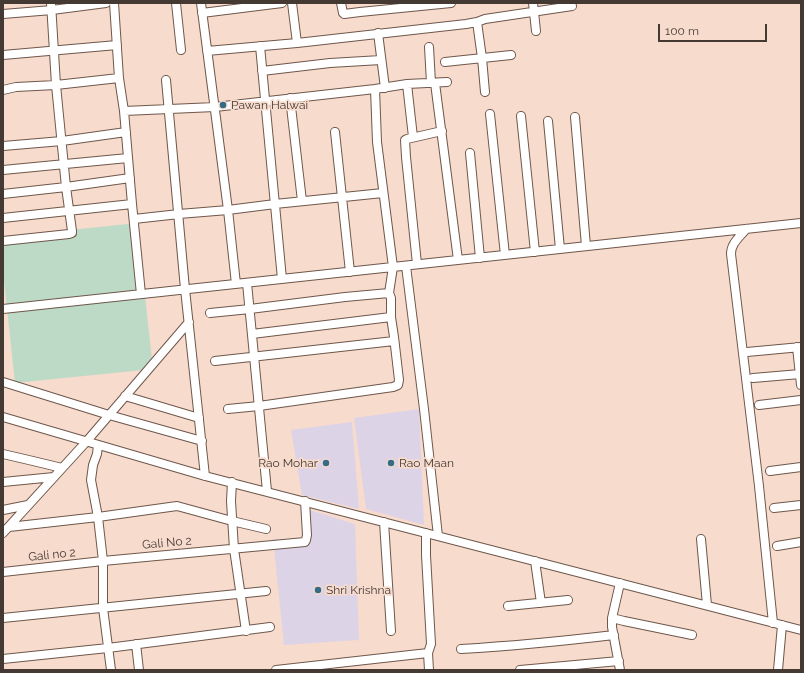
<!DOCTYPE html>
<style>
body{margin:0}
#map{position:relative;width:804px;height:673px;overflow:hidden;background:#f7dbcd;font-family:Raleway,sans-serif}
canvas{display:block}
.frame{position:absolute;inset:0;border:4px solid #443933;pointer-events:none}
.scale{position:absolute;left:658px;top:24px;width:109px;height:18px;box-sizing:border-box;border:2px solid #443933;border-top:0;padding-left:5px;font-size:12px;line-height:14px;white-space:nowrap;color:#443933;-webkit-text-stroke:3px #f7dbcd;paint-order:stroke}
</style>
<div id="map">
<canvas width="804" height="673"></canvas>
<div class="frame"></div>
<div class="scale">100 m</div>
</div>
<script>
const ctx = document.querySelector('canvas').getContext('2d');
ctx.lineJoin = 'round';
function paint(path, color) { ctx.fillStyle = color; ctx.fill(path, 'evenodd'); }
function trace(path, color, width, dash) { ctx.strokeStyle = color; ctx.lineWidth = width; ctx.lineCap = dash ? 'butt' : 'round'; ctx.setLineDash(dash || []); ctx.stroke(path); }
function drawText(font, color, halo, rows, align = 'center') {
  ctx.font = font + ' Raleway,sans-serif'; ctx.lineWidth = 3.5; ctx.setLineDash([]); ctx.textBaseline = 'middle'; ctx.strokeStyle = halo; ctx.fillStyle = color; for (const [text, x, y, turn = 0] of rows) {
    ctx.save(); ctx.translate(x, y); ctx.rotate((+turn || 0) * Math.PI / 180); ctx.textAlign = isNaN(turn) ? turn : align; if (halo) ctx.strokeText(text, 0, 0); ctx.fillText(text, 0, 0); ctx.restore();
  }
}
paint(new Path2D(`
 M419 409 424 525 366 509 354 418Z
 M352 422 359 509 302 495 291 430Z
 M300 507 355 524 359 640 284 645 273 539 303 540Z`), '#ddd3e7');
paint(new Path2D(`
 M137 223 153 369 15 383 3 271V237Z`), '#bddac7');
const minor = new Path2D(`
 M114 3 119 78 124 111 132 204 141 294
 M176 3 181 50
 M201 3 228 210 275 204 383 193
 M292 3 297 43
 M341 3 343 13 344 14 360 12 451 3
 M533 3 536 31
 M202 13 282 3
 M3 14 52 10 106 3
 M477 22 482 58 485 92
 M378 33 385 88
 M260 46 282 279
 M429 47 431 83
 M207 51 297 43 466 24 477 22 485 19 572 6
 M3 55 117 45
 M445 62 511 55
 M262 71 330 63 381 60
 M166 80 185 289 205 476
 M435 83 458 260
 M407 84 413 137
 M3 90 16 87 56 85 119 78
 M290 98 302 201
 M124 111 215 107 375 89 407 84 447 82
 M490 114 505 255
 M521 116 535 252
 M575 117 586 246
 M548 121 560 249
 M335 132 350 272
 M3 146 62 141 126 132
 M470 153 480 258
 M3 170 128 158
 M3 194 66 187 130 178
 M3 218 132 204
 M134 219 179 214 228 210 236 284
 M746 229C740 237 731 243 731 254L759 486 773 623
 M3 241 69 234 72 233V231L66 187 56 85 51 3
 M417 264 406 157 405 140 407 139 442 131
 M406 266 424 409 438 536
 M247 283 267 491
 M3 309 801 223
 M210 313 250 309 345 297 389 293
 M252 334 391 317
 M797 347 801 385
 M747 352 801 347
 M215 361 394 341
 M753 378 800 374
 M3 382 109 415 202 441
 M125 396 199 418
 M759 405 801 400
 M228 409 259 406 393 387 398 385 399 380 394 337 391 317V298L389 293 393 267 377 142 375 89
 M3 417 205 476 801 630
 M98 445 97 454 93 465 91 480 98 517 103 561V608L111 670
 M3 454 33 461 62 468
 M770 471 801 467
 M3 482 54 477
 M232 482 231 501 234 549 246 631
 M774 508 801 505
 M3 510 28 505
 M384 522 391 631
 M9 527 98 517 177 506 232 521 266 529
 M3 533 86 442 189 322
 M426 533V555L431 644 428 653 429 670
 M701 539 707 605
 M777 546 801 542
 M535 561 541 603
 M3 572 103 561 305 542 306 540 307 535 305 501
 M620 583 612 618V627L620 670
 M508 606 568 600
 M3 618 266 591
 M612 618 624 621 692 635
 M136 644 139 670
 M461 649C512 646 563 641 614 635
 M3 659 108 648 270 627
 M276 670 428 653
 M520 670 619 661
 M778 670 782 625`);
trace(minor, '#6e574b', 10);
trace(minor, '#fff', 8);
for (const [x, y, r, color] of [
 [223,105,4,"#346d86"],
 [326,463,4,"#346d86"],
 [391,463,4,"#346d86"],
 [318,590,4,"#346d86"]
]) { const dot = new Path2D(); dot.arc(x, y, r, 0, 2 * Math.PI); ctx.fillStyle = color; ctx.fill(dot); trace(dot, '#f7dbcd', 1.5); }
drawText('12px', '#443933', '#f7dbcd', [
 ["Pawan Halwai",231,105],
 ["Rao Mohar",318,463,"right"],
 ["Rao Maan",399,463],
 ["Shri Krishna",326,590]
], 'left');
drawText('12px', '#443933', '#f7dbcd', [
 ["Gali No 2",167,543,-5],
 ["Gali no 2",52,555,-6]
]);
</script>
